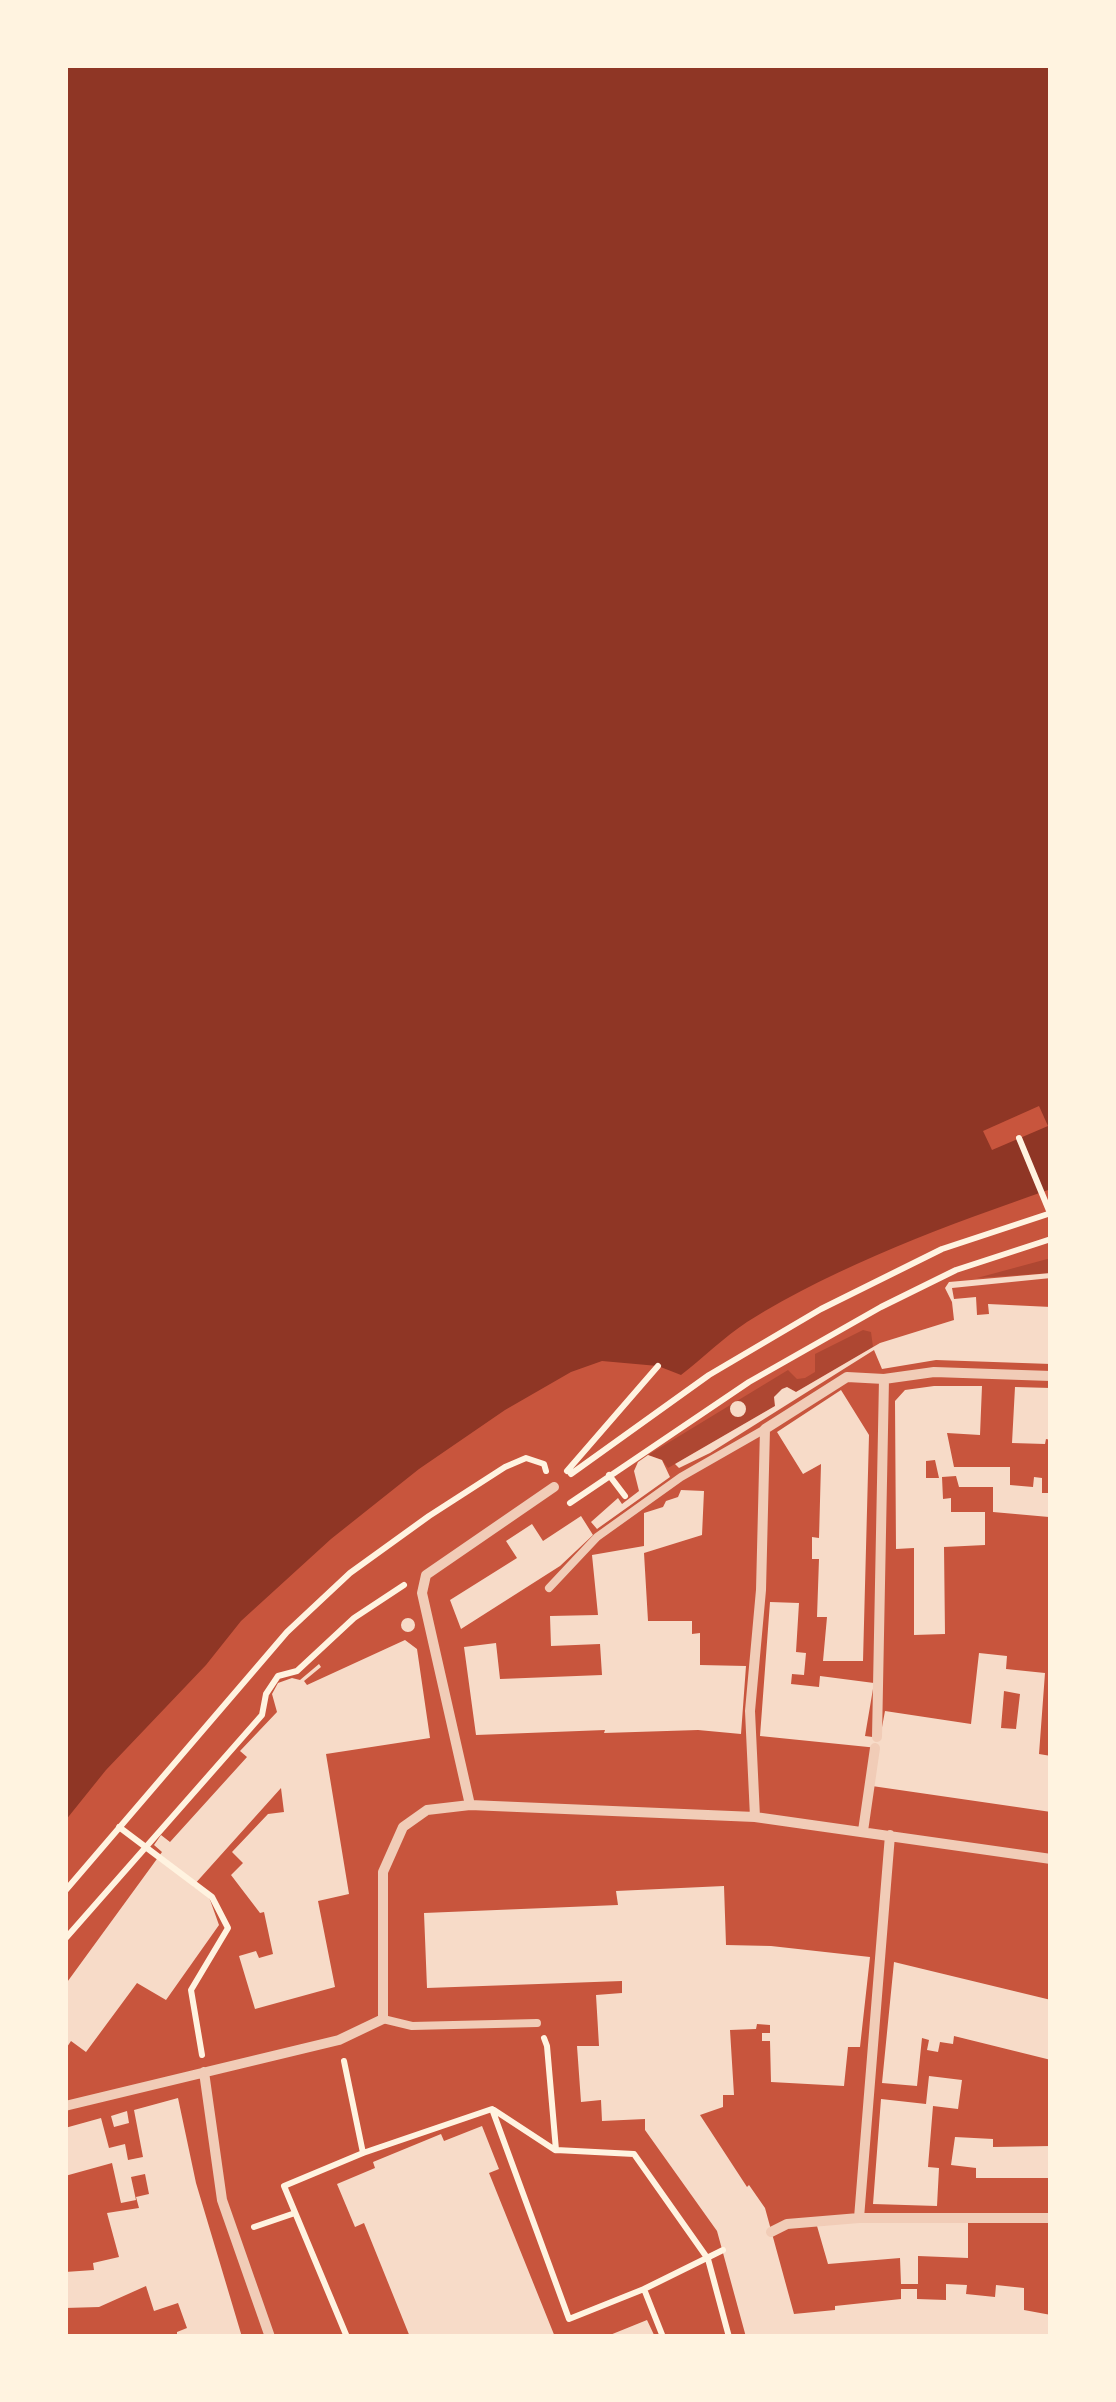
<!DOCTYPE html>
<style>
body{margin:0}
#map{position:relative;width:1116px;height:2402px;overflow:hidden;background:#c8553d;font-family:"Sofia Sans Condensed",sans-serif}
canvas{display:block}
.frame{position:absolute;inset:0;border:68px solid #fff3e0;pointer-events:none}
</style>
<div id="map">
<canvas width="1116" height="2402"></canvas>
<div class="frame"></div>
</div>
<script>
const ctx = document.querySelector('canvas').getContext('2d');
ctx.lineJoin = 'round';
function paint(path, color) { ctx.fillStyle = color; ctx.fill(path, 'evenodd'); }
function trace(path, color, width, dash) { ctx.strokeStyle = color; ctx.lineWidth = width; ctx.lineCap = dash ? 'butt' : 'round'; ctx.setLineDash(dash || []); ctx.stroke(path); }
paint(new Path2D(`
 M1051 1258V1273L977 1278Z
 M863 1330 871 1332 873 1347 796 1392 787 1387 774 1397 775 1406 668 1468 662 1460 648 1455 788 1370 797 1379 805 1378 815 1372V1354Z`), '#ae4732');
paint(new Path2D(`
 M65 65H1051V1189C948 1225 840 1264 747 1322 724 1337 703 1358 681 1375L658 1366 602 1361 571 1372 505 1410 419 1469 331 1539 241 1621 206 1665 106 1770 65 1821Z`), '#8f3625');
paint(new Path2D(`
 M1039 1106 1048 1126 992 1150 983 1131Z`), '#c8553d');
paint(new Path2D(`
 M1051 1273V1278L952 1288 954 1299 976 1297 977 1315 989 1314 988 1304 1051 1307V1364L936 1360 882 1369 874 1350 710 1453 679 1468 675 1464 775 1406 774 1397 782 1389 787 1387 796 1392 880 1343 954 1320 952 1302 945 1288 949 1282Z
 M934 1386H982L980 1435 947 1433 954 1467H1010V1485L1033 1487 1034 1477 1042 1478V1493H1050L1049 1517 993 1512V1487H959L956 1476 942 1477 943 1499 951 1498V1512H985V1545L944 1547 945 1634 914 1635V1548L896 1549 895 1401 905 1390ZM935 1460 939 1478H926V1461Z
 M1015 1387 1051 1388V1440L1046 1439 1045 1444 1012 1443Z
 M841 1390 869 1435 863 1661H823L827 1617H817L819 1559H812V1537L819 1538 821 1464 803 1474 777 1432Z
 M730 1409a8 8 0 1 1 16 0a8 8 0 1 1-16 0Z
 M648 1455 662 1460 670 1477 597 1529 591 1522 618 1498 622 1504 639 1491 634 1471 638 1462Z
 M681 1490 704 1491 702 1535 644 1553 648 1621H692V1634L700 1633V1665L746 1666 741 1734 698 1730 604 1733 605 1730 476 1735 464 1647 496 1643 500 1679 602 1675 600 1644 551 1646 550 1616 598 1615 592 1555 644 1546V1513L663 1507 666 1501 678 1497Z
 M581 1516 593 1535 560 1566 461 1629 450 1600 517 1558 506 1541 532 1524 543 1541Z
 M770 1602 799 1603 796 1652 806 1653 804 1675 792 1674 791 1684 819 1687 820 1676 874 1683 865 1736 880 1738 885 1711 971 1724 979 1653 1007 1656 1006 1669 1045 1673 1039 1754 1051 1756V1812L872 1786 878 1748 760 1736ZM1004 1691 1020 1694 1016 1729 1001 1728Z
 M401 1625a7 7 0 1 1 14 0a7 7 0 1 1-14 0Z
 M405 1640 417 1649 430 1738 326 1754 349 1894 318 1901 335 1987 255 2009 239 1956 256 1951 259 1958 273 1954 264 1912 260 1913 231 1875 243 1863 232 1852 268 1814 284 1812 281 1788 193 1886 209 1897 219 1925 166 2000 137 1983 86 2052 71 2041 65 2050V1985L162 1852 154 1845 161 1835 170 1842 247 1757 240 1751 277 1712 272 1694 278 1683 292 1678 300 1680 319 1664 321 1667 304 1681 307 1685Z
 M724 1886 726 1945 771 1946 870 1957 860 2047H848L844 2086 771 2082 770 2041H762V2033H770V2025L757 2024 756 2029 730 2030 734 2095H723V2107L700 2115 747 2187 749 2185 765 2208 794 2314 835 2310V2306L901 2299V2289H917V2299L946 2300V2284L967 2285 966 2294 995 2297 996 2285 1024 2288V2310L1051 2315V2337H746L717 2231 645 2130V2119L602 2121 601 2100 581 2102 577 2046H599L596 1995 622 1993V1981L427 1988 424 1913 618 1905 616 1891Z
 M894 1962 1051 2000V2060L954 2036 953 2044 940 2042 938 2052 927 2050 929 2040 922 2038 917 2086 882 2083Z
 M929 2076 962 2080 958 2109 933 2106 928 2167 939 2168 937 2206 873 2204 881 2099 926 2104Z
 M178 2098 196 2183 242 2337H177V2332L187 2328 178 2303 154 2311 146 2286 99 2307 65 2308V2272L94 2270 93 2263 119 2257 107 2213 139 2208 136 2197 149 2194 145 2174 131 2177 136 2200 121 2203 112 2163 65 2176V2128L101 2118 109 2148 125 2144 128 2160 143 2157 134 2110Z
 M127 2111 129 2123 114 2127 111 2116Z
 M482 2126 499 2169 489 2173 555 2337H410L364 2223 355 2227 337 2184 375 2168 373 2162 441 2134 444 2141Z
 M955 2137 993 2139V2147L1051 2146V2178H976V2168L951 2165Z
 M968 2221V2258L918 2256V2284H901L900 2258 828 2264 817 2226 842 2223Z
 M647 2320 655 2337H605Z`), '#f7dbc8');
trace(new Path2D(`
 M1019 1138 1050 1213
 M567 1471 658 1366
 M571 1474 709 1375 821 1309 942 1249 1051 1213
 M609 1475 625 1496
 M570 1503 749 1382 881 1307 956 1270 1051 1239
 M119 1827 212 1897 228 1928 191 1990 202 2055
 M65 1891 287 1632 350 1573 429 1516 505 1467 526 1458 544 1464 546 1471
 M65 1939 262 1715 266 1694 278 1676 297 1671 354 1618 404 1585
 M544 2038 547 2046 556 2150 634 2154 708 2259 729 2337
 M344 2061 363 2153
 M494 2110 555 2150
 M254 2227 295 2213
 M644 2289 723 2250
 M347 2337 284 2186 363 2153 492 2109 569 2319 644 2289 663 2337`), '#fff3e0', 6);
trace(new Path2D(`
 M549 1588 597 1537 681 1477 765 1429
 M383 2019 412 2026 537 2023`), '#f1ccb7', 8);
trace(new Path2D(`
 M877 1737 884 1379
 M470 1805 422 1593 426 1575 554 1487
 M755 1817 750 1711 761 1590 765 1429 847 1377 884 1379 934 1372 1051 1376
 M863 1831 875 1748
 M204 2072 222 2200 270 2337
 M65 2106 339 2040 383 2019V1872L403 1827 427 1810 470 1805 755 1817 1051 1859
 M859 2218H1051
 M771 2232 787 2224 859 2218 890 1835`), '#f1ccb7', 10);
</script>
